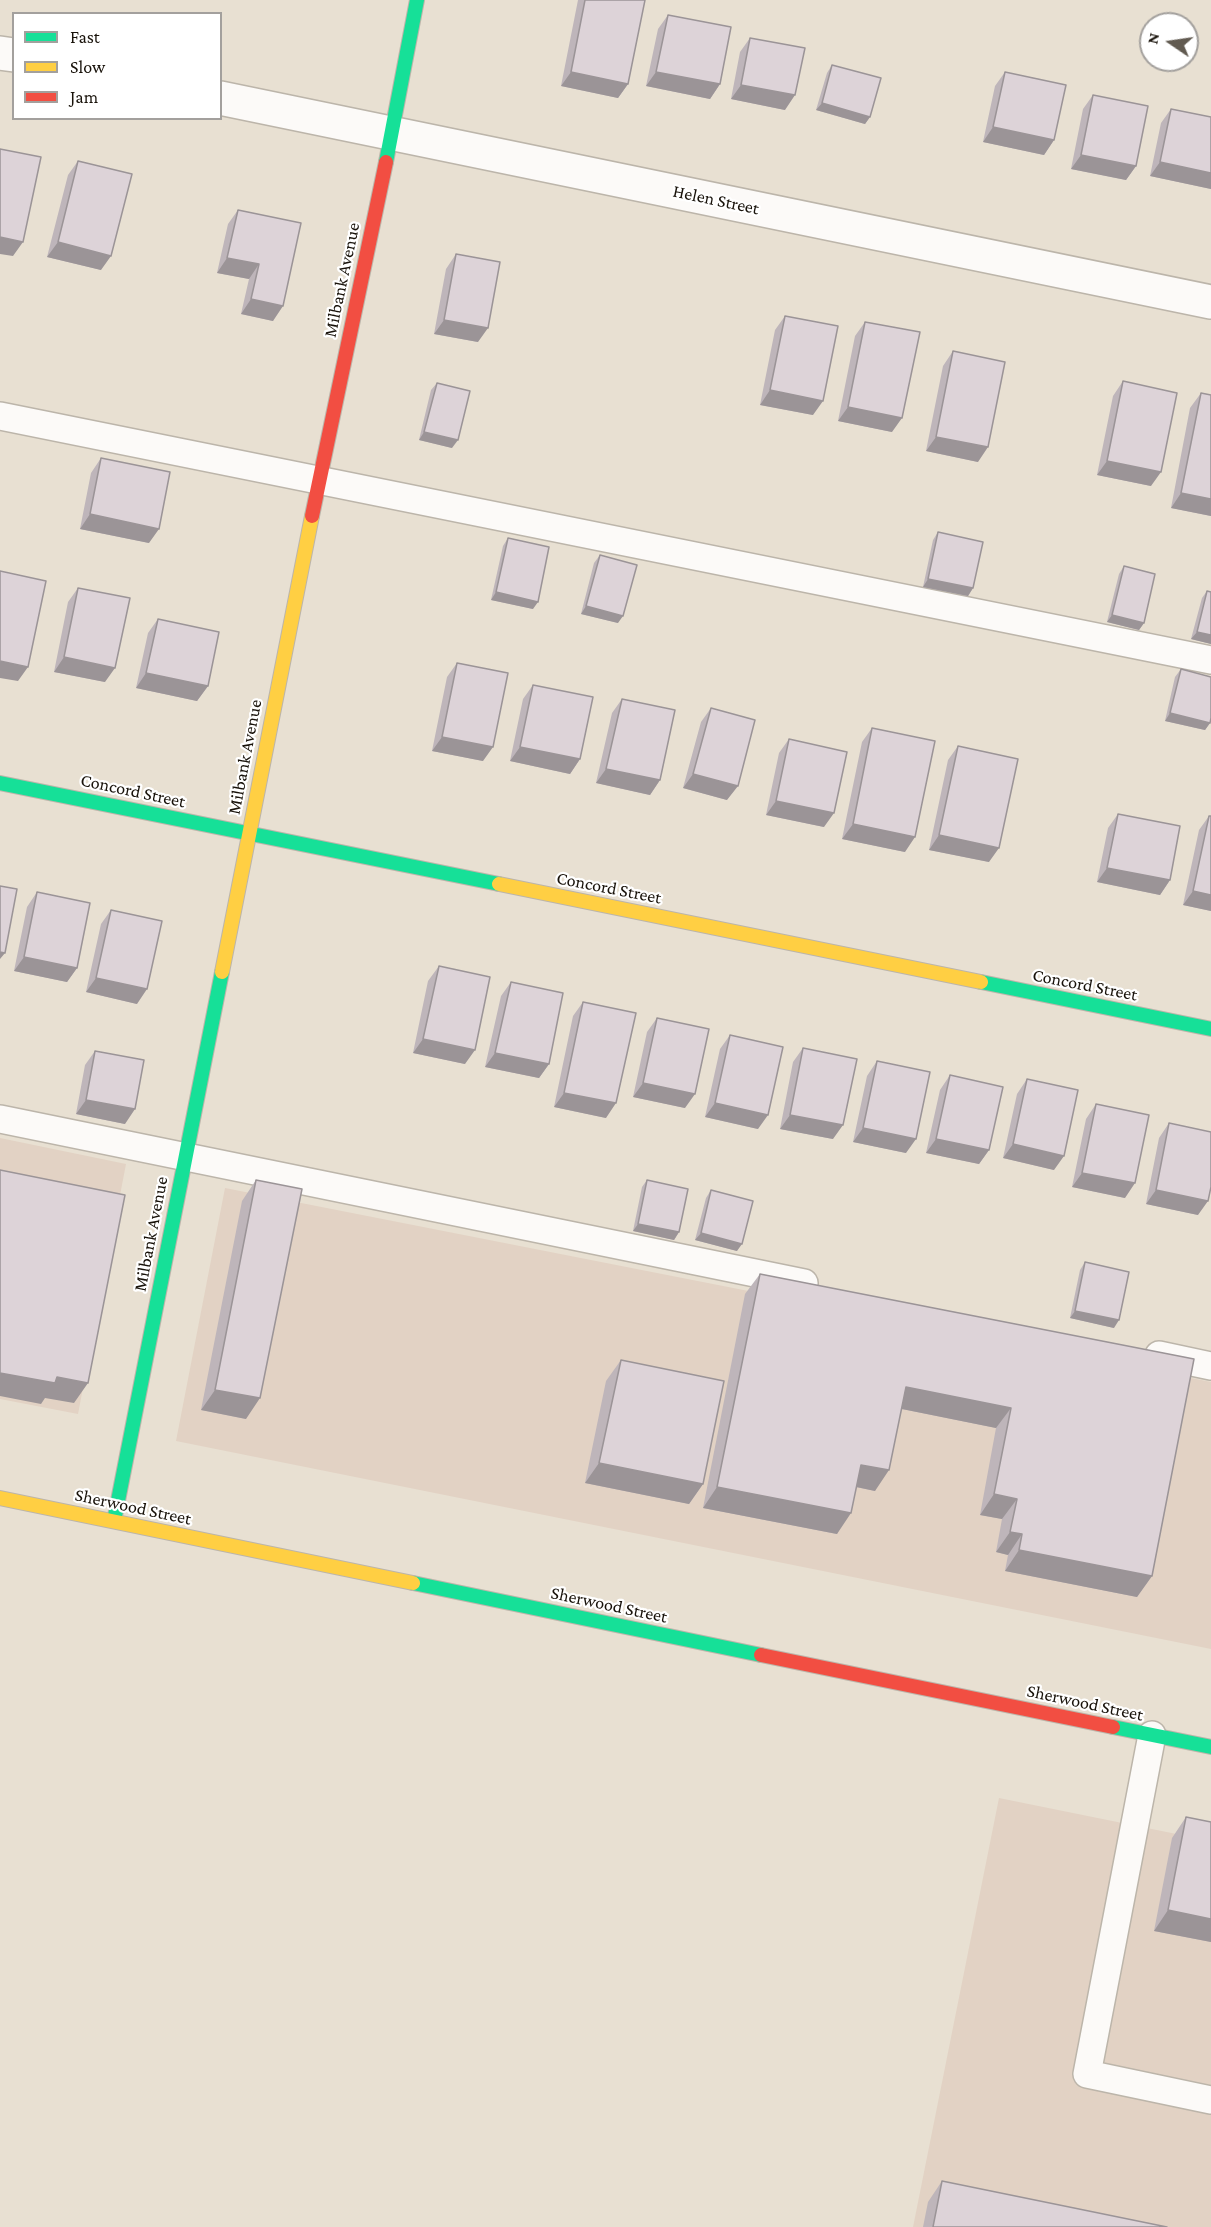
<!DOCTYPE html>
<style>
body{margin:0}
#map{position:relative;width:1211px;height:2227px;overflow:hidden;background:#e8e0d2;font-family:"Crimson Pro",serif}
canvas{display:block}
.legend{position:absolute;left:12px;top:12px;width:210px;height:108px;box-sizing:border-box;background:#fff;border:2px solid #a3a09d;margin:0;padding:8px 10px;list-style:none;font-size:18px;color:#18120a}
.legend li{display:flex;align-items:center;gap:12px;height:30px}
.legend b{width:30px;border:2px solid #a3a09d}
.north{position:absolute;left:1139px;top:12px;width:60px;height:60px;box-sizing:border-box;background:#fff;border:2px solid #a3a09d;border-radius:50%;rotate:283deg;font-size:16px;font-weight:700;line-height:24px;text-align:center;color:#18120a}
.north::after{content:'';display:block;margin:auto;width:21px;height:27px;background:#615a50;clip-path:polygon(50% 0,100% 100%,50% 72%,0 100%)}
</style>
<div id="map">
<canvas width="1211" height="2227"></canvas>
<ul class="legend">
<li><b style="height:8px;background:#16e098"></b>Fast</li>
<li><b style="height:8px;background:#ffcf43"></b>Slow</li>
<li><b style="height:8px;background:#f24e42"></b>Jam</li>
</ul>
<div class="north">N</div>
</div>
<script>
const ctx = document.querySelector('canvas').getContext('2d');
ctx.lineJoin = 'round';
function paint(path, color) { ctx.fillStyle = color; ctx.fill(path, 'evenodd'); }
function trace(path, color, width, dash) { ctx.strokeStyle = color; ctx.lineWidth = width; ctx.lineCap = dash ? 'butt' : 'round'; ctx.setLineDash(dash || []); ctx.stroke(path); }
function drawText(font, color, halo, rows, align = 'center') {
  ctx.font = font + ' "Crimson Pro",serif'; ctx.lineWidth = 4.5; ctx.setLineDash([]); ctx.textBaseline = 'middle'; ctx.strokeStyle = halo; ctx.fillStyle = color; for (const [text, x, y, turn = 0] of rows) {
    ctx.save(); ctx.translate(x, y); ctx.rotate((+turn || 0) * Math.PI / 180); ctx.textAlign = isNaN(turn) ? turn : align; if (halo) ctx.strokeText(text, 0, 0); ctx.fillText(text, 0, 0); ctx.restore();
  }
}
paint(new Path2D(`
 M0 1138 126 1164 78 1414 0 1399Z
 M225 1188 1211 1382V1649L176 1441Z
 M999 1798 1211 1841V2227H913Z`), '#e2d2c4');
const lane = new Path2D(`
 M0 416 1211 660
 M0 1119 804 1283
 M1159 1355 1211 1366
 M1152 1735 1087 2074 1211 2100`);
const street = new Path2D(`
 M0 53 14 55
 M220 98 1211 302`);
const fast = new Path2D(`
 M386 162 417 0
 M0 783 499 884
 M981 982 1211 1029
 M114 1521 222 972
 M413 1583 761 1655
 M1113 1727 1211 1747`);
const slow = new Path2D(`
 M499 884 981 982
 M222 972 312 516
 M0 1498 413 1583`);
const jam = new Path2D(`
 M312 516 386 162
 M761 1655 1113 1727`);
trace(lane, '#bcb5aa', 30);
trace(street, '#bcb5aa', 36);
trace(fast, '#bcb5aa', 16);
trace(slow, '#bcb5aa', 16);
trace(jam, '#bcb5aa', 16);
trace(lane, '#fcfaf8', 27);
trace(street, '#fcfaf8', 33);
trace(fast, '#16e098', 14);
trace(slow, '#ffcf43', 14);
trace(jam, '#f24e42', 14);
paint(new Path2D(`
 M578 0H645L628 84 618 98 561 86Z
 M668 15 720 84 710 99 646 86 658 29Z
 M750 38 785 110 731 99 740 52Z
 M832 65 870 117 865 124 816 110 827 73Z
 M1005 72 1054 140 1044 155 983 142 995 86Z
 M1093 95 1136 166 1126 180 1071 169 1083 109Z
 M1171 109 1211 117V189L1150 176 1161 123Z
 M78 161 101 270 47 257 68 175Z
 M238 210 301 223 273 321 241 314 249 279 217 273 228 224Z
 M456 254 478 342 434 334 446 269Z
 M785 316 813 415 760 405 775 330Z
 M865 322 892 432 838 421 855 336Z
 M953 351 978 462 926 451 943 366Z
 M1123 381 1151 486 1097 475 1113 396Z
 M437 383 452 448 419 440 431 390Z
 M1201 393 1211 395V516L1171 508 1190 408Z
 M101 458 149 543 80 529 91 473Z
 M938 532 973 588 968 596 923 587 933 540Z
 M508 538 533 609 491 600 503 546Z
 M600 555 618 623 581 614 594 563Z
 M1124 566 1144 623 1139 630 1107 622 1119 574Z
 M78 588 105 682 54 672 68 602Z
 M1207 591 1211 592V644L1191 639 1202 598Z
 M158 619 208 686 197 701 136 688 148 633Z
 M457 663 483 761 432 751 447 677Z
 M1181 669 1210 723 1205 730 1165 721 1175 677Z
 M533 685 580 759 570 774 510 761 523 699Z
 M622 699 660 780 650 795 596 783 612 713Z
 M711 708 727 800 683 788 701 722Z
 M872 728 905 852 842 839 862 742Z
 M789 739 824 827 766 815 779 753Z
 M958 746 989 862 929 850 948 760Z
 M1118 814 1170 880 1160 895 1097 882 1108 828Z
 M1209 816 1211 911 1183 905 1199 830Z
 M37 892 77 968 67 982 14 971 27 907Z
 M111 910 137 1004 86 992 101 924Z
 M439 966 465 1064 413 1053 428 981Z
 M511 982 549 1064 539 1078 485 1067 501 996Z
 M583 1002 606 1118 554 1107 573 1016Z
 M657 1018 685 1108 633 1097 647 1032Z
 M730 1035 758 1129 705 1117 720 1049Z
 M803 1048 833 1139 780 1129 793 1062Z
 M95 1051 125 1124 76 1114 85 1065Z
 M877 1061 906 1153 853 1142 867 1076Z
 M950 1075 989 1150 979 1164 926 1153 940 1090Z
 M1027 1079 1054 1170 1003 1158 1017 1094Z
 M1096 1104 1125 1198 1072 1187 1086 1119Z
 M1169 1123 1198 1215 1146 1204 1159 1138Z
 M256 1180 246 1419 201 1410 242 1201Z
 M647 1180 679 1232 674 1240 633 1231 642 1187Z
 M711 1190 737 1251 695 1240 706 1198Z
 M1085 1262 1114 1328 1070 1318 1080 1270Z
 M760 1274 1194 1359 1152 1576 1137 1597 1005 1571 1008 1555 996 1552 1002 1519 980 1515 996 1428 902 1409 875 1491 856 1487 837 1534 703 1508 745 1294Z
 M621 1360 703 1484 689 1504 585 1483 606 1381Z
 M1186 1817 1211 1822V1942L1154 1931 1172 1838Z
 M942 2181 1167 2227H923L928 2202Z`), '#beb5ba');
paint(new Path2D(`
 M571 72 628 84 618 98 561 86Z
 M656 72 720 84 710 99 646 86Z
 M741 85 795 95 785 110 731 99Z
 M822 103 870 117 865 124 816 110Z
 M993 127 1054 140 1044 155 983 142Z
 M1081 155 1136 166 1126 180 1071 169Z
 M1160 162 1211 173V189L1150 176Z
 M0 237 23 242 13 256 0 254Z
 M58 242 111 256 101 270 47 257Z
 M227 258 259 264 249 279 217 273Z
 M251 299 283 306 273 321 241 314Z
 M444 320 488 328 478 342 434 334Z
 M770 390 823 401 813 415 760 405Z
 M848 407 902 418 892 432 838 421Z
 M424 432 458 440 452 448 419 440Z
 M936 437 988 447 978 462 926 451Z
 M1107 461 1161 472 1151 486 1097 475Z
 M1181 493 1211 499V516L1171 508Z
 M90 514 159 529 149 543 80 529Z
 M928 579 973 588 968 596 923 587Z
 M496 592 538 602 533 609 491 600Z
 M586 606 623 616 618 623 581 614Z
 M1112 615 1144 623 1139 630 1107 622Z
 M1197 632 1211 635V644L1191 639Z
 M64 657 115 668 105 682 54 672Z
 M0 661 28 667 18 681 0 678Z
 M146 673 208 686 197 701 136 688Z
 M1170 713 1210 723 1205 730 1165 721Z
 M442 737 493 747 483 761 432 751Z
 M520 747 580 759 570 774 510 761Z
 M606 769 660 780 650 795 596 783Z
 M693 774 738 786 727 800 683 788Z
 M776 801 834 813 824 827 766 815Z
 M853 824 915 837 905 852 842 839Z
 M939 835 999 848 989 862 929 850Z
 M1107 868 1170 880 1160 895 1097 882Z
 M1193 891 1211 895V911L1183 905Z
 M0 952 5 953 0 959Z
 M24 957 77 968 67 982 14 971Z
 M96 978 147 989 137 1004 86 992Z
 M423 1039 475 1050 465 1064 413 1053Z
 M495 1053 549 1064 539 1078 485 1067Z
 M643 1083 695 1094 685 1108 633 1097Z
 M564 1093 616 1103 606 1118 554 1107Z
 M86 1100 135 1109 125 1124 76 1114Z
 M715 1103 768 1115 758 1129 705 1117Z
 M790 1115 843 1125 833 1139 780 1129Z
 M863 1128 916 1139 906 1153 853 1142Z
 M936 1139 989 1150 979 1164 926 1153Z
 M1013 1144 1064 1156 1054 1170 1003 1158Z
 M1082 1173 1135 1183 1125 1198 1072 1187Z
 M1156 1190 1208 1201 1198 1215 1146 1204Z
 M638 1224 679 1232 674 1240 633 1231Z
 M701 1233 742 1244 737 1251 695 1240Z
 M1075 1311 1119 1320 1114 1328 1070 1318Z
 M0 1373 57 1377 88 1383 74 1403 45 1398 41 1404 0 1396Z
 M906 1387 1011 1408 996 1428 892 1407Z
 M215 1390 260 1398 246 1419 201 1410Z
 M599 1463 703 1484 689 1504 585 1483Z
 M861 1465 889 1470 875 1491 847 1485Z
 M717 1487 851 1513 837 1534 703 1508Z
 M994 1494 1017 1499 1002 1519 980 1515Z
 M1010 1532 1022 1534 1008 1555 996 1552Z
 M1019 1550 1152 1576 1137 1597 1005 1571Z
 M1168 1910 1211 1919V1942L1154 1931Z`), '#9b9497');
const building = new Path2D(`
 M585 0H645L628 84 571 72Z
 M668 15 731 27 720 84 656 72Z
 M750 38 805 48 795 95 741 85Z
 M832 65 881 78 870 117 822 103Z
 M1005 72 1066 85 1054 140 993 127Z
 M1093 95 1148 106 1136 166 1081 155Z
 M1171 109 1211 117V173L1160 162Z
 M0 149 41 157 23 242 0 237Z
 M78 161 132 174 111 256 58 242Z
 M238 210 301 223 283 306 251 299 259 264 227 258Z
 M456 254 500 262 488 328 444 320Z
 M785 316 838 326 823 401 770 390Z
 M865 322 920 332 902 418 848 407Z
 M953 351 1005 362 988 447 936 437Z
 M1123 381 1177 393 1161 472 1107 461Z
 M437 383 470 391 458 440 424 432Z
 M1201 393 1211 395V499L1181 493Z
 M101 458 170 472 159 529 90 514Z
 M938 532 983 542 973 588 928 579Z
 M508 538 549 547 538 602 496 592Z
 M600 555 637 565 623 616 586 606Z
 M1124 566 1155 574 1144 623 1112 615Z
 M0 571 46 581 28 667 0 661Z
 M78 588 130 598 115 668 64 657Z
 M1207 591 1211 592V635L1197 632Z
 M158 619 219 632 208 686 146 673Z
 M457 663 508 673 493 747 442 737Z
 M1181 669 1211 677V718L1210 723 1170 713Z
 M533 685 593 697 580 759 520 747Z
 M622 699 675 710 660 780 606 769Z
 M711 708 755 720 738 786 693 774Z
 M872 728 935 741 915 837 853 824Z
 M789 739 847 752 834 813 776 801Z
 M958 746 1018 759 999 848 939 835Z
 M1118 814 1180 826 1170 880 1107 868Z
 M1209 816H1211V895L1193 891Z
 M0 886 17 889 5 953 0 952Z
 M37 892 90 903 77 968 24 957Z
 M111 910 162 921 147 989 96 978Z
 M439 966 490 977 475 1050 423 1039Z
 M511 982 563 993 549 1064 495 1053Z
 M583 1002 636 1013 616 1103 564 1093Z
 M657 1018 709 1029 695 1094 643 1083Z
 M730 1035 783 1047 768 1115 715 1103Z
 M803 1048 857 1059 843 1125 790 1115Z
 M95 1051 144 1060 135 1109 86 1100Z
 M877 1061 930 1072 916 1139 863 1128Z
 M950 1075 1003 1087 989 1150 936 1139Z
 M1027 1079 1078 1090 1064 1156 1013 1144Z
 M1096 1104 1149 1115 1135 1183 1082 1173Z
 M1169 1123 1211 1132V1187L1208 1201 1156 1190Z
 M0 1170 125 1195 88 1383 57 1377 55 1383 0 1373Z
 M256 1180 302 1189 260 1398 215 1390Z
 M647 1180 688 1189 679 1232 638 1224Z
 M711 1190 753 1201 742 1244 701 1233Z
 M1085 1262 1129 1272 1119 1320 1075 1311Z
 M760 1274 1194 1359 1152 1576 1019 1550 1022 1534 1010 1532 1017 1499 994 1494 1011 1408 906 1387 889 1470 861 1465 851 1513 717 1487Z
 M621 1360 724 1381 703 1484 599 1463Z
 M1186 1817 1211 1822V1919L1168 1910Z
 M942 2181 1167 2227H933Z`);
paint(building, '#ddd3d8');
trace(building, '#9b9497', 1.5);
drawText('18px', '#18120a', '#fff', [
 ["Helen Street",716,200,12],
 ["Milbank Avenue",342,280,-78],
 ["Milbank Avenue",245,757,-79],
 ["Concord Street",133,791,12],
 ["Concord Street",609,888,11],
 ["Concord Street",1085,985,11],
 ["Milbank Avenue",151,1234,-79],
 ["Sherwood Street",133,1507,12],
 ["Sherwood Street",609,1605,12],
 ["Sherwood Street",1085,1703,12]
]);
</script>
